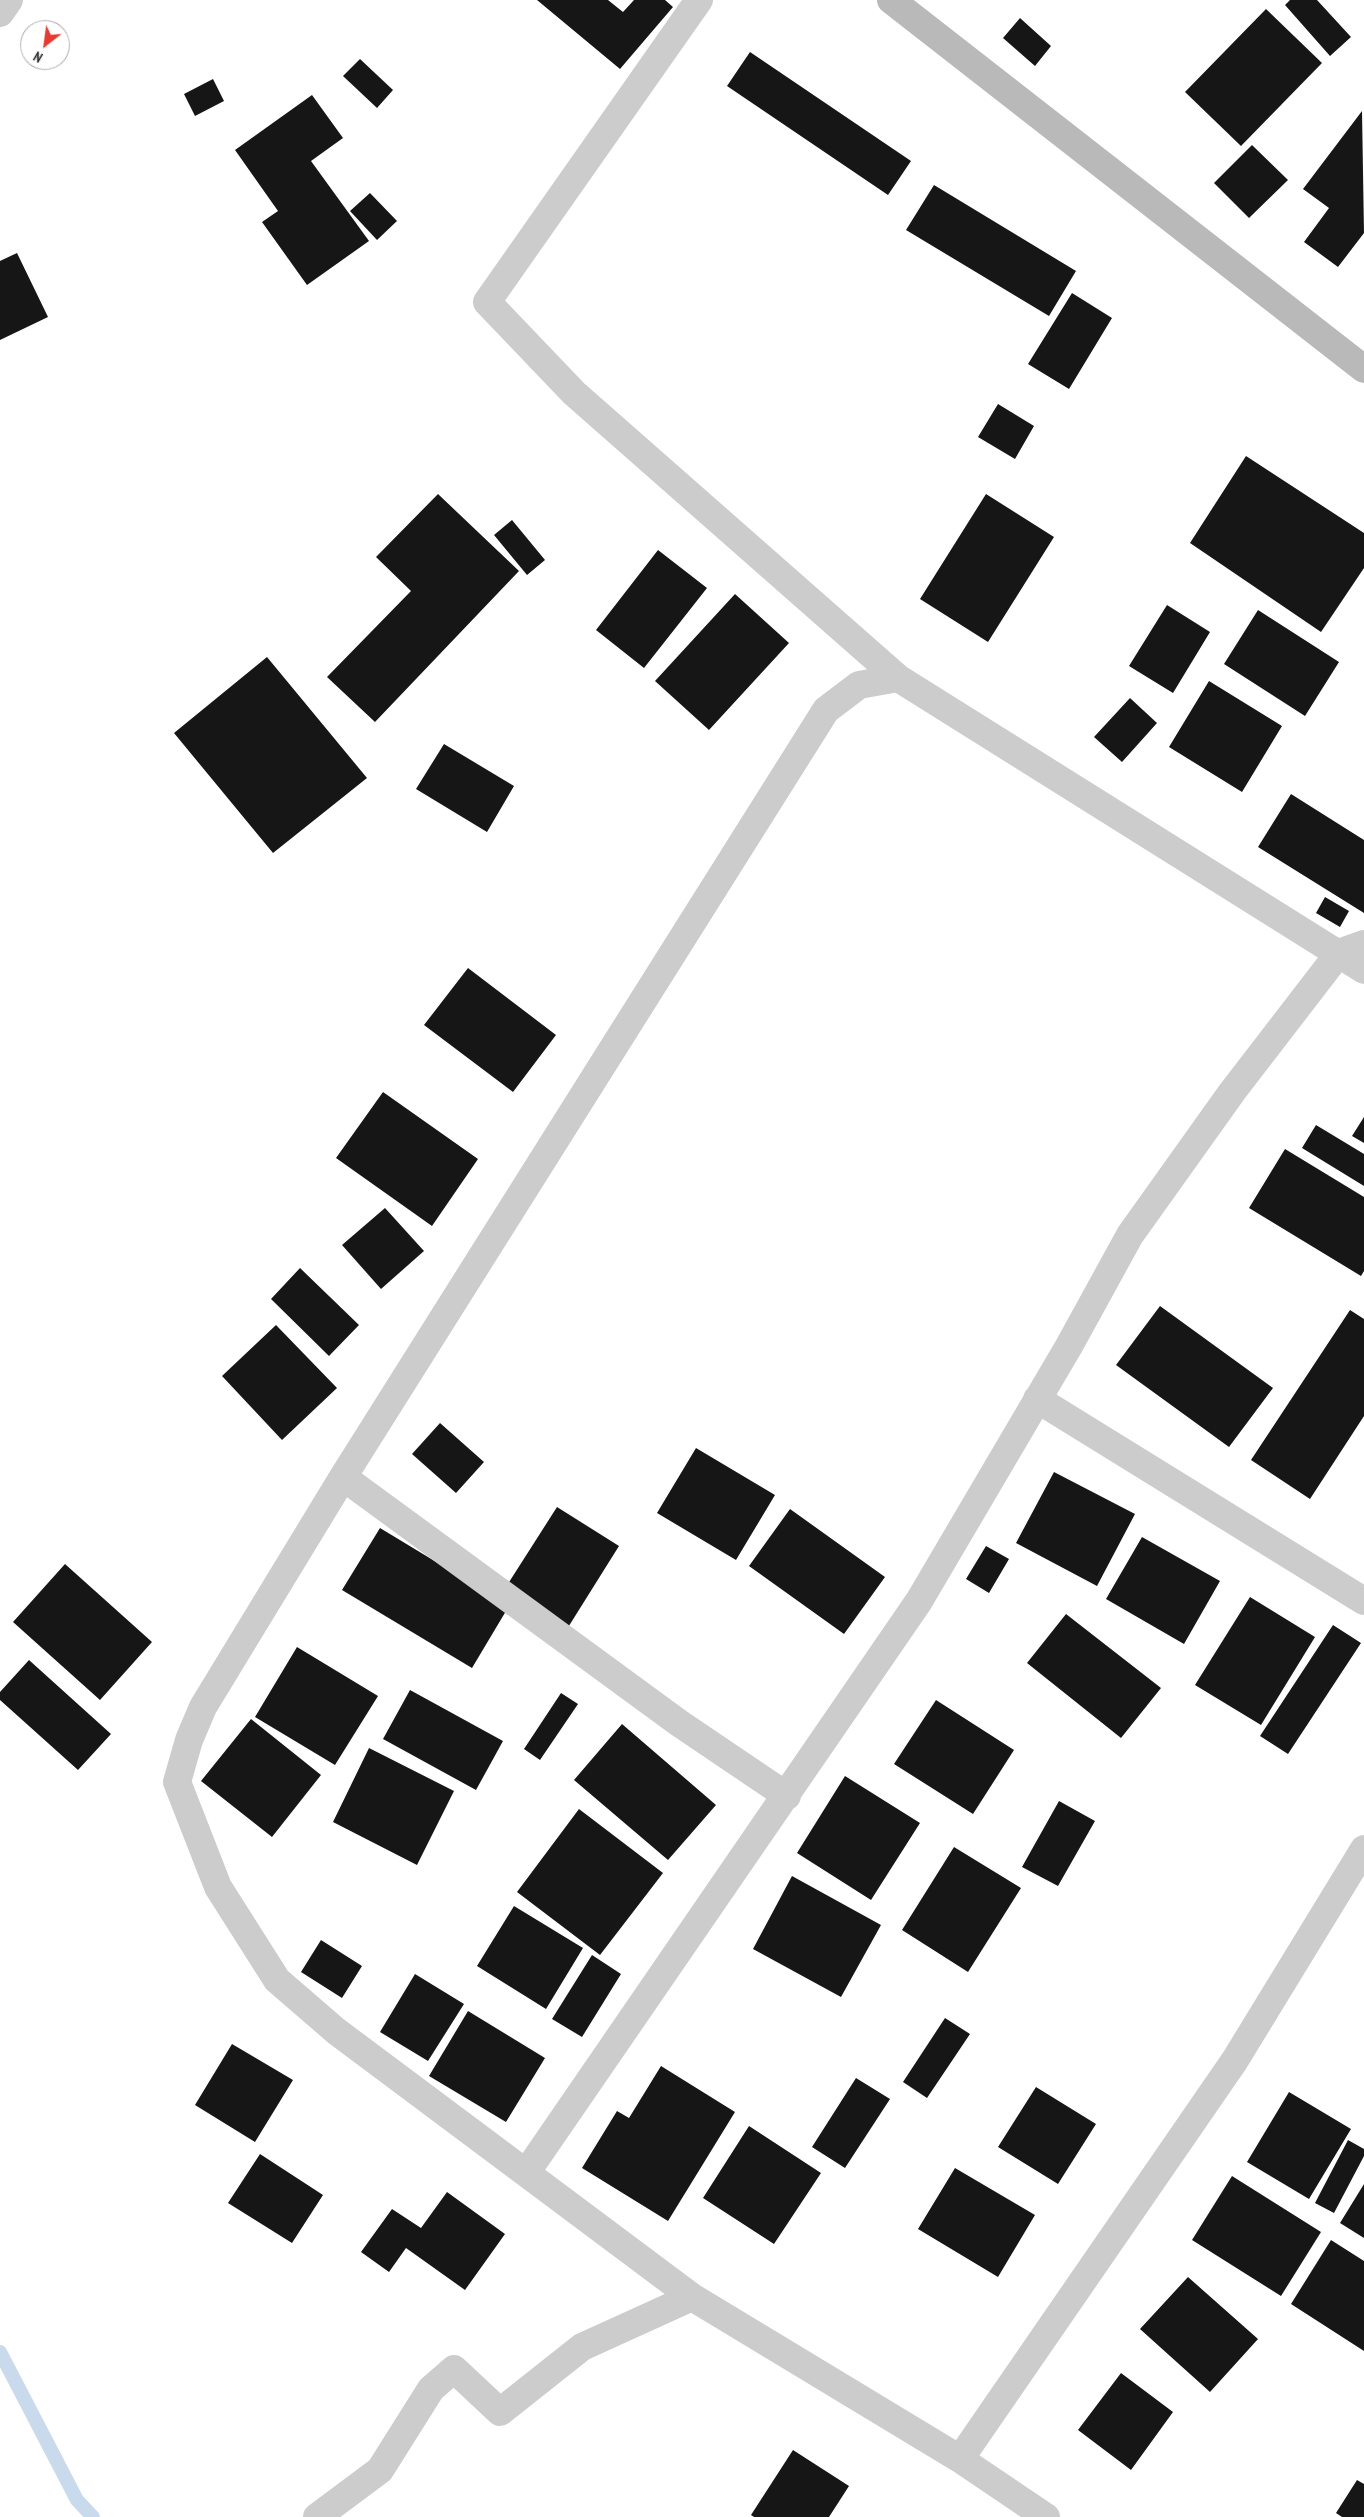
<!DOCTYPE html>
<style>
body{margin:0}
#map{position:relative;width:1364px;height:2517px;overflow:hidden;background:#fff;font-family:"PT Sans Narrow",sans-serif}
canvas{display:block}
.north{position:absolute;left:20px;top:20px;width:50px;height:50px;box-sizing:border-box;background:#fff;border:1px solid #acacac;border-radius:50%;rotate:210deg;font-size:14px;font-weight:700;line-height:20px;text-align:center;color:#2f2f2f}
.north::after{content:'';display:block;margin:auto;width:18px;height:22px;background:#e53b32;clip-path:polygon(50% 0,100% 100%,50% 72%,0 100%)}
</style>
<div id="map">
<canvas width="1364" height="2517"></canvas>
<div class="north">N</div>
</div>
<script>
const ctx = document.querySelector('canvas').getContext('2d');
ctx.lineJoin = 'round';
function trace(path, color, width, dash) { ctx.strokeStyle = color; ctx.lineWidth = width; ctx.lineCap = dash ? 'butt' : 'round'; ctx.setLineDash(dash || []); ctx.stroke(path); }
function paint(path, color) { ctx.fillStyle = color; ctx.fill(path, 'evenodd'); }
trace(new Path2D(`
 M0 2352 77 2500 93 2517`), '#c9daec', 14);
paint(new Path2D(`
 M537 0H608L623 12 634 0H665L673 7 620 69Z
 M1290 0H1317L1351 37 1330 56 1285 5Z
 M1266 9 1322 63 1241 146 1185 92Z
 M1020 18 1051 46 1035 66 1003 38Z
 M750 52 911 161 888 195 727 86Z
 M360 59 393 90 377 108 343 76Z
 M213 79 224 101 195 116 184 94Z
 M312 95 343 138 311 161 369 241 307 285 262 222 278 211 235 150Z
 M1362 111 1364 233 1338 267 1304 242 1329 208 1303 189Z
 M1252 145 1288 180 1249 218 1214 183Z
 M934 185 1076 271 1049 316 906 230Z
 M370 193 397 221 377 240 350 211Z
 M17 253 48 317 0 340V261Z
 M1072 293 1112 318 1069 389 1028 364Z
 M998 404 1034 426 1015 459 978 437Z
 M1246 456 1364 533V568L1321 632 1190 543Z
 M438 494 519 571 375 722 327 677 411 591 376 557Z
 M986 494 1054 537 988 642 920 599Z
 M512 520 545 560 527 575 494 535Z
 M658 550 707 588 644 668 596 630Z
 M735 594 789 643 709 730 655 681Z
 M1167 605 1210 632 1173 693 1129 666Z
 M1258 610 1339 662 1305 716 1224 664Z
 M267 657 367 778 273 853 174 733Z
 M1209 681 1282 726 1242 792 1169 747Z
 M1130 698 1157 723 1122 762 1094 737Z
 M444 744 514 786 487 832 416 789Z
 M1291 794 1364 840V913L1258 847Z
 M1325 897 1349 911 1340 927 1316 913Z
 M468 968 556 1035 513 1092 424 1025Z
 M383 1092 478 1159 432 1226 336 1158Z
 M1364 1117V1143L1352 1136Z
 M1316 1125 1364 1154V1186L1302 1148Z
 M1285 1149 1364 1197V1271L1361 1276 1249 1208Z
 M385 1208 424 1251 381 1289 342 1245Z
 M300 1268 359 1325 329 1356 271 1299Z
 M1160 1306 1273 1388 1229 1447 1116 1365Z
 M1350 1310 1364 1319V1416L1310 1499 1251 1460Z
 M276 1325 337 1388 282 1440 222 1376Z
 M440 1423 484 1462 456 1493 412 1454Z
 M696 1448 775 1495 736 1560 657 1513Z
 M1054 1472 1135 1514 1097 1586 1016 1543Z
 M557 1507 619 1546 567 1629 504 1590Z
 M790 1509 885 1577 844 1634 749 1566Z
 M380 1528 509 1606 472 1668 342 1590Z
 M1142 1537 1220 1581 1184 1644 1106 1599Z
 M986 1546 1009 1559 989 1593 966 1579Z
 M65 1564 152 1642 100 1700 13 1622Z
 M1250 1597 1315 1637 1261 1725 1195 1685Z
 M1066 1614 1161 1688 1121 1738 1027 1663Z
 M1333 1625 1361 1643 1288 1754 1260 1736Z
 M297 1647 378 1696 335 1765 255 1717Z
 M29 1660 111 1734 78 1770 0 1700V1692Z
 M410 1690 503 1741 476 1790 383 1739Z
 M561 1693 578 1704 540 1760 524 1749Z
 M936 1700 1014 1750 973 1814 894 1764Z
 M251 1719 321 1775 272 1837 201 1781Z
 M622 1724 716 1805 668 1860 574 1780Z
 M369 1748 454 1791 417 1865 333 1822Z
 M845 1776 920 1823 871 1900 797 1853Z
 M1059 1801 1095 1821 1058 1886 1022 1867Z
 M579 1809 663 1873 600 1955 517 1892Z
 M954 1847 1021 1888 968 1972 902 1930Z
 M792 1876 881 1925 841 1997 753 1949Z
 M514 1906 583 1948 546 2009 477 1966Z
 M321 1940 362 1966 342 1998 301 1972Z
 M592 1955 621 1974 582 2037 552 2019Z
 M415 1974 464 2004 428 2061 380 2032Z
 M468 2011 545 2058 506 2122 429 2076Z
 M945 2018 970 2034 927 2098 903 2082Z
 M232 2044 293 2080 255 2142 195 2105Z
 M661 2066 735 2112 668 2221 582 2168 617 2111 629 2118Z
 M856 2078 890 2099 845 2168 812 2147Z
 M1036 2087 1096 2124 1058 2184 998 2147Z
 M1289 2092 1351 2129 1309 2199 1247 2162Z
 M749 2126 821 2173 774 2244 703 2198Z
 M1348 2140 1364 2149V2156L1334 2213 1315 2203Z
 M260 2154 323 2195 292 2243 228 2203Z
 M955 2168 1035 2215 998 2277 918 2229Z
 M1232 2176 1321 2232 1281 2296 1192 2240Z
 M1364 2184V2238L1340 2223Z
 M447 2192 505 2234 465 2290 406 2248 389 2272 361 2252 392 2209 421 2228Z
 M1331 2240 1364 2261V2351L1291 2304Z
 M1188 2277 1258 2339 1210 2392 1140 2329Z
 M1121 2373 1173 2412 1131 2470 1078 2430Z
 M793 2450 849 2486 829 2517H754L751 2515Z
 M1357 2480 1364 2484V2517H1342L1336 2513Z`), '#161616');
trace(new Path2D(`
 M699 0 487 302 574 393 898 678 1364 970
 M0 13 9 0
 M898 678 859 685 826 710 343 1477 203 1707 189 1740 177 1782 218 1887 277 1980 336 2031 692 2297 960 2459 1046 2517
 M1037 1399 1364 1601
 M343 1477 679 1723 787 1796
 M526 2173 919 1601 1069 1346 1130 1235 1232 1092 1339 953 1364 944
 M960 2459 1235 2060 1364 1849
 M317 2517 380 2470 431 2389 454 2369 500 2412 582 2347 692 2297`), '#ccc', 28);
trace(new Path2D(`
 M891 0 1364 369`), '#b9b9b9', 28);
</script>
